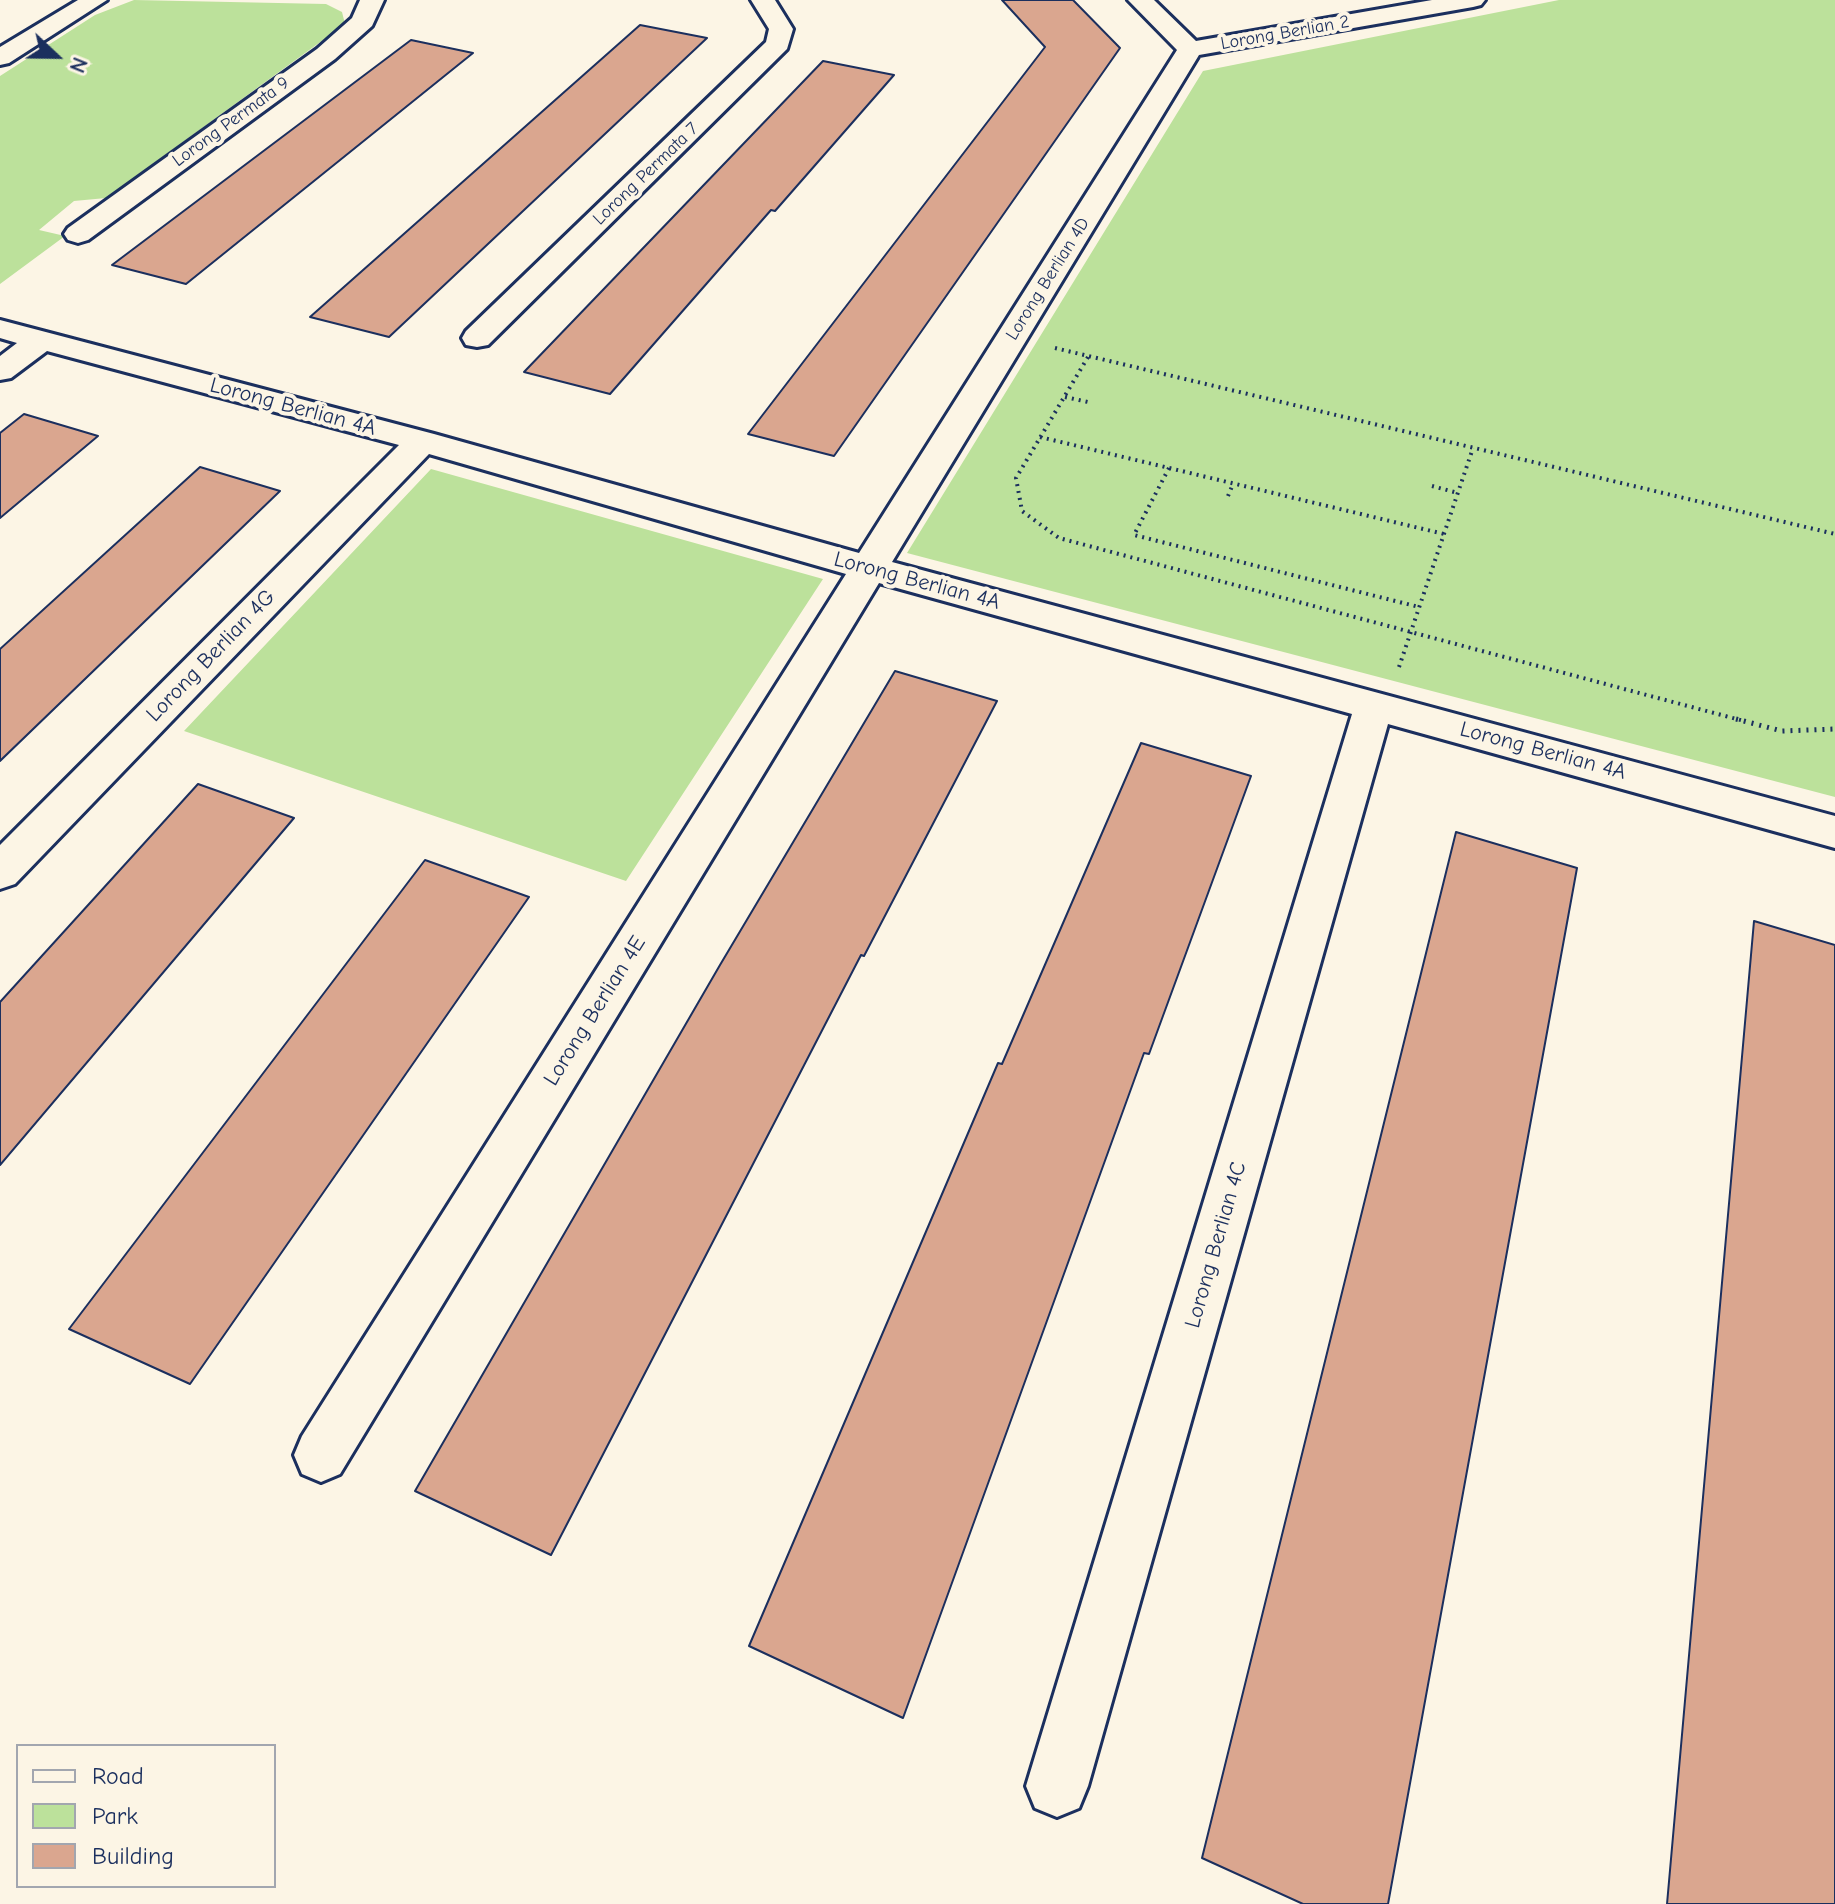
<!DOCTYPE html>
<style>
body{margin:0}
#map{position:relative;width:1835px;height:1904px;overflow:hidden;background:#fcf5e5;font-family:"Comic Neue",sans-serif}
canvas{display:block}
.legend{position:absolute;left:16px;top:1744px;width:260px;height:144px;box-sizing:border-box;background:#fcf5e5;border:2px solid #a2a6af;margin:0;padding:10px 14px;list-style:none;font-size:24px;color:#1b2f5e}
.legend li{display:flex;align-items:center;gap:16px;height:40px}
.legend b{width:40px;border:2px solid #a2a6af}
.north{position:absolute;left:16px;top:16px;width:80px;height:80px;-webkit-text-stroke:6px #fcf5e5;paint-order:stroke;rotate:112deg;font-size:22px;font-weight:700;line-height:32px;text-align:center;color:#1b2f5e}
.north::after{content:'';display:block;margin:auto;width:28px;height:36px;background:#1b2f5e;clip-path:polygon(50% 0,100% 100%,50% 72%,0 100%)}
</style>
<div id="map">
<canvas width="1835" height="1904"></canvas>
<ul class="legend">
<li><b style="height:10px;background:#fcf5e5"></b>Road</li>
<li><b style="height:22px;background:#bce19b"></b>Park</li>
<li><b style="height:22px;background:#daa68f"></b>Building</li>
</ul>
<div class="north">N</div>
</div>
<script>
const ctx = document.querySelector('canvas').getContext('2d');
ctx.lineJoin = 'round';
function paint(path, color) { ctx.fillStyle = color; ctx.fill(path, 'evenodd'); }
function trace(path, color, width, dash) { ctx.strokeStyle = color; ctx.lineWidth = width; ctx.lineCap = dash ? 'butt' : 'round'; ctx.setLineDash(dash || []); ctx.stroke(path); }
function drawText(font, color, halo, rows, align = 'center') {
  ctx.font = font + ' "Comic Neue",sans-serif'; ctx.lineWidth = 8; ctx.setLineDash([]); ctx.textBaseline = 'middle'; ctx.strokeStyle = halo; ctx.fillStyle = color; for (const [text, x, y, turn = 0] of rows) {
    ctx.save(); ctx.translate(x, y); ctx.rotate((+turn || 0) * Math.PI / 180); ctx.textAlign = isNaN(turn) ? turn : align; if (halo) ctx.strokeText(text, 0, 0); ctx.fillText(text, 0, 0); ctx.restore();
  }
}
paint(new Path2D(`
 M134 0 326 4 342 12 345 24 106 198 74 201 39 230 65 236 0 284V76L95 15Z
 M1559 0H1835V797L907 553 1203 71Z
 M431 469 823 579 626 881 184 731Z`), '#bce19b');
const building = new Path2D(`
 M1002 0H1073L1120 48 834 456 748 434 1045 47Z
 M640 25 707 38 389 337 310 317Z
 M411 40 473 53 186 284 112 265Z
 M823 61 894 75 775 211 771 210 610 394 524 372Z
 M24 414 98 436 0 518V433Z
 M200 467 280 491 0 761V649Z
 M895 671 997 701 864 956 861 955 551 1555 415 1491 720 965Z
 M1141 743 1251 776 1149 1054 1144 1053 903 1718 749 1646 998 1063 1002 1064Z
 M198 784 294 818 0 1165V1002Z
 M1456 832 1577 868 1388 1904H1303L1202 1858Z
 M425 860 529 897 190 1384 69 1329Z
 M1754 921 1835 945V1904H1667Z`);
paint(building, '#daa68f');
trace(building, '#1b2f5e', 2);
const minor = new Path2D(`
 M78 0H107L9 63 0 65V47Z
 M360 0H384L372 26 335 59 88 240 78 243 68 240 64 234 68 228 317 49 352 18Z
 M751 0H775L793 29 787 49 488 345 477 347 466 345 462 338 466 331 766 42 769 29Z
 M1128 0H1154L1196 41 1432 0H1485L1481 5 1473 7 1199 55 892 562 1835 816V848L1388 724 1088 1786 1079 1808 1057 1817 1035 1808 1026 1786 1352 714 879 583 340 1474 321 1482 302 1474 294 1455 302 1436 846 574 429 454 15 884 0 889V845L399 445 47 351 11 378 0 380V356L17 343 0 338V320L434 434 859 553 1177 50Z`);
trace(minor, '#1b2f5e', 6);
trace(new Path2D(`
 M1055 348 1835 534
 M1088 357 1016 478 1022 511 1059 538 1744 721
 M1065 397 1088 402
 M1040 437 1444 534
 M1169 468 1134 535 1419 607
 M1432 486 1458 493
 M1228 496 1233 484
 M1399 667 1473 448`), '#1b2f5e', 4, [2, 5]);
trace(new Path2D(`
 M1736 719 1782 731 1835 729`), '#1b2f5e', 5, [2, 6]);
paint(minor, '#fcf5e5');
drawText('18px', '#1b2f5e', '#fcf5e5', [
 ["Lorong Berlian 2",1285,33,-10],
 ["Lorong Permata 9",231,122,-36],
 ["Lorong Permata 7",646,174,-44],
 ["Lorong Berlian 4D",1048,279,-58]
]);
drawText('22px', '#1b2f5e', '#fcf5e5', [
 ["Lorong Berlian 4A",293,407,15],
 ["Lorong Berlian 4A",917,581,15],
 ["Lorong Berlian 4G",211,656,-46],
 ["Lorong Berlian 4A",1543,751,15],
 ["Lorong Berlian 4E",595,1011,-58],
 ["Lorong Berlian 4C",1216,1245,-74]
]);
</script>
